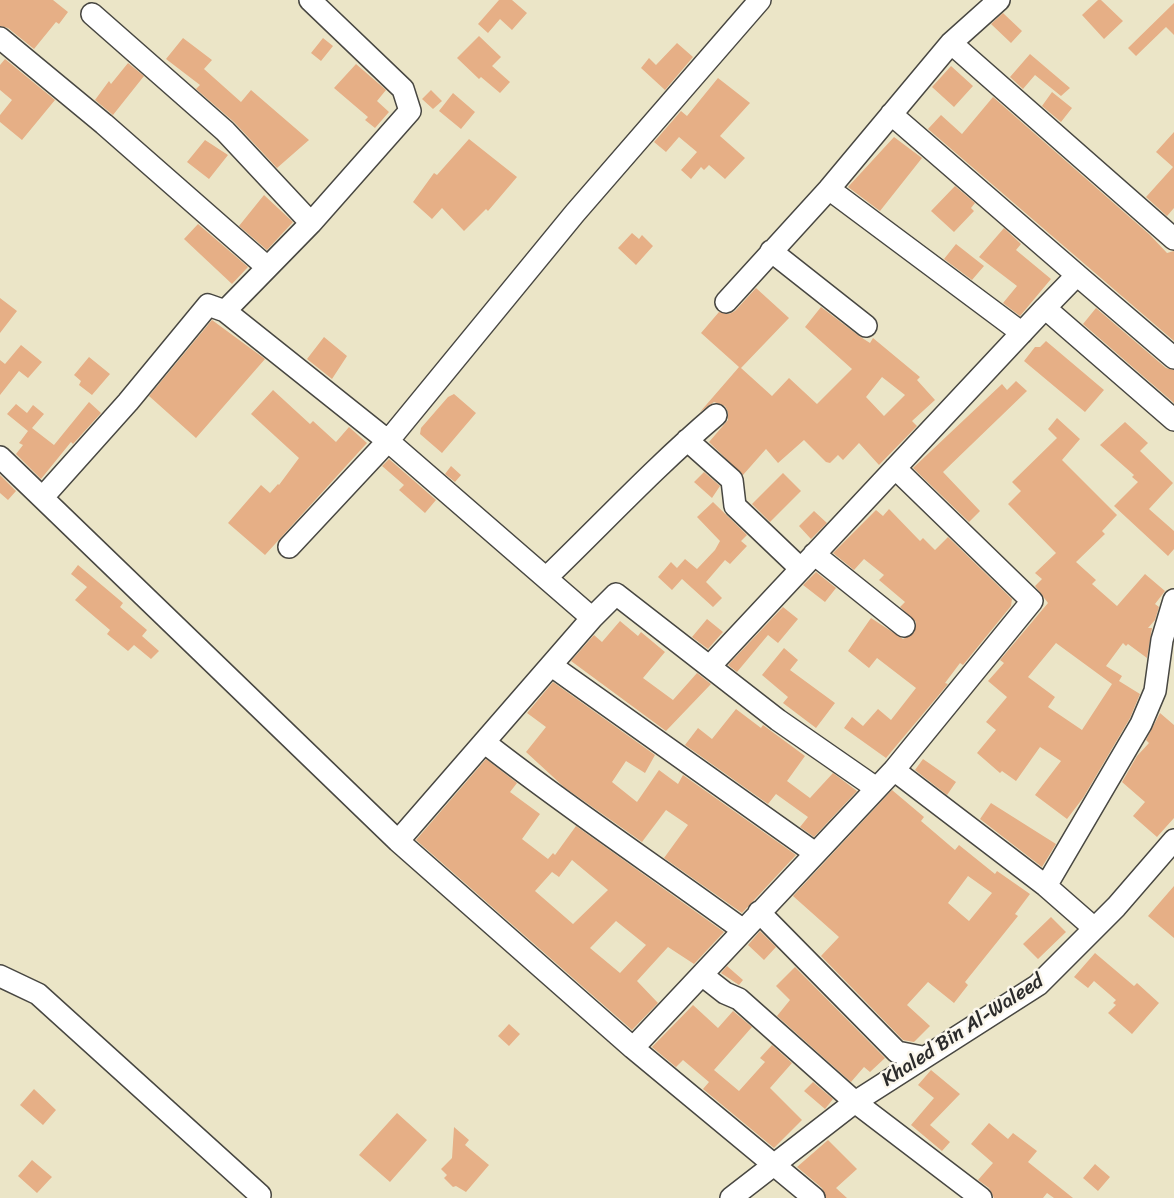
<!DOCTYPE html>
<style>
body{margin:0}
canvas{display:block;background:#ebe5c7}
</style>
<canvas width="1174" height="1198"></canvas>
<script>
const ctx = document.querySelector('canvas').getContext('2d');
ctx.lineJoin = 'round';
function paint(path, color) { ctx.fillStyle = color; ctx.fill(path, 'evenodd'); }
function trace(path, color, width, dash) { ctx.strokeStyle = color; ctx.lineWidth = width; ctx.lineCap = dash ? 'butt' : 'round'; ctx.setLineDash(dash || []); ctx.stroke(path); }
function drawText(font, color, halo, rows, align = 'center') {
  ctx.font = font + ' Sriracha,sans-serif'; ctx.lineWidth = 5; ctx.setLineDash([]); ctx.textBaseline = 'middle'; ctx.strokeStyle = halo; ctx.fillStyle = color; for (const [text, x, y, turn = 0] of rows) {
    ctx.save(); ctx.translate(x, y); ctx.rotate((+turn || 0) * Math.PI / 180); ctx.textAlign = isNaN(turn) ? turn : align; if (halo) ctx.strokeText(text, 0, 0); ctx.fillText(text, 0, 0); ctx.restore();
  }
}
paint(new Path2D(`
 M0 0H53L68 12 59 24 56 22 34 49 8 28 0 26Z
 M499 0H512L527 13 512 30 500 19 488 33 478 24Z
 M1098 0H1101L1123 21 1104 39 1082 15Z
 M1174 3V35L1166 27 1136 56 1128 48Z
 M1003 13 1022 31 1011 43 991 24Z
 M479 36 501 57 492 66 510 82 500 93 481 77 479 79 457 58Z
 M183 38 212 60 204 69 241 102 251 90 309 140 277 168 234 122 196 89 200 85 166 59Z
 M323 38 333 46 321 61 311 53Z
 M677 43 693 57 665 90 641 68 649 58 656 65Z
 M1030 54 1070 88 1061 96 1035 75 1023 89 1010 77Z
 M5 59 55 100 22 140 0 122V115L12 100 0 90V65Z
 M128 63 144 76 113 115 95 100 109 81 111 84Z
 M356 64 386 90 377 101 389 112 375 128 365 120 368 117 334 88Z
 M951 66 973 86 954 107 932 87Z
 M718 78 750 103 720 136 745 158 725 179 709 165 704 170 701 167 691 179 681 170 697 152 679 137 666 152 654 142 681 111 687 116Z
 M431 90 442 101 433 109 422 99Z
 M1052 92 1072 108 1061 122 1042 106Z
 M453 93 475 112 461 129 439 111Z
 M993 97 1150 235 1167 253 1174 251V341L928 129 941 115 962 134Z
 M1174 132V208L1167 216 1146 197 1173 167 1156 152Z
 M894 137 922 158 880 211 848 187Z
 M469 139 517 177 488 211 486 209 464 231 442 208 432 219 413 202 434 173 437 175Z
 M205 140 228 155 209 179 187 162Z
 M955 186 975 203 971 208 974 211 954 232 931 211Z
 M264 195 293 222 267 250 239 226Z
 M198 224 248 267 232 284 184 239Z
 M1004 228 1021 244 1016 250 1051 279 1020 316 1003 303 1017 286 979 257Z
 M632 233 639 239 642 235 653 246 636 265 618 248Z
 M956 244 984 266 972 280 944 259Z
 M756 288 789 318 741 368 772 396 789 378 817 404 852 369 805 327 821 307 859 336 870 343 873 338 920 377 917 380 935 400 912 421 917 426 879 465 859 443 843 460 838 455 830 463 826 462 804 440 778 463 766 449 743 475 709 442 728 420V412L725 406 714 402 700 412 739 367 701 333 719 312 729 314 735 311ZM882 377 905 395 884 416 866 397Z
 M0 298 17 311 0 333Z
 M1096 308 1166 368 1174 370V403L1083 324Z
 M212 320 265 359 196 438 149 396Z
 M324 337 347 356 332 379 307 359Z
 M1046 341 1104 390 1085 412 1024 361 1035 347H1040Z
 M21 345 42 362 28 378 19 371 0 395V360L5 364Z
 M89 357 110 374 92 395 79 385 81 381 74 375Z
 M1016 381 1027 391 943 472 980 511 969 522 913 468 1002 384 1007 390Z
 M273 390 310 424 313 421 336 442 349 427 367 443 265 555 228 523 261 485 270 493 278 484 279 485 299 458 251 414Z
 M454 394 476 413 442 453 420 434 421 428 448 397Z
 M89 402 101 413 73 444 71 442 41 479 16 454 23 445 19 443 28 431 7 414 16 404 27 413 33 405 44 414 32 428 54 445Z
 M1057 418 1080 439 1062 460 1117 515 1102 531 1105 534 1076 562 1096 580 1092 584 1117 606 1145 574 1165 591 1155 604 1159 607 1155 620 1148 628H1152L1147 658 1128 644 1126 646 1123 643 1106 666 1122 676 1119 681 1140 694 1130 718 1083 798 1067 819 1035 795 1061 761 1040 747 1016 781 1002 771 1000 773 977 753 996 730 986 722 1007 697 988 681 1004 663 1000 660 1048 603 1035 586 1042 579 1035 573 1056 553 1008 504 1021 491 1012 482 1057 438 1048 429ZM1056 643 1112 684 1082 730 1048 707 1055 697 1028 677Z
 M1125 422 1148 443 1140 451 1173 483 1149 509 1174 531V549L1168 556 1114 506 1138 482 1132 477 1134 475 1100 445Z
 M389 459 436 500 425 513 399 490 404 485 382 466Z
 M451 466 461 475 455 482 445 474Z
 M704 472 720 486 712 498 694 482Z
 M783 473 801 491 770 522 752 504Z
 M0 475 16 491 8 500 0 493Z
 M713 502 747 535 741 541 747 546 730 564 725 560 706 582 722 598 713 607 682 579 672 590 658 577 671 562 677 568 685 559 697 569 715 550 720 541 697 517Z
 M889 509 920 541 923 538 935 550 948 537 1012 599 1011 606 963 665 960 663 945 683 948 684 886 758 844 728 852 717 863 726 878 709 891 720 916 688 877 658 869 668 848 651 871 618 903 639 914 633 916 622 900 607 905 602 879 580 884 575 864 559 854 570 833 553 876 510 883 516Z
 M814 511 827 523 811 539 799 526Z
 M78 565 123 603 120 607 147 630 142 636 159 651 151 659 134 645 128 651 107 634 110 630 75 600 87 587 71 574Z
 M816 572 836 588 825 602 803 585Z
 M783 607 798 619 778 643 768 635 737 672 728 665Z
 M707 619 723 632 708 649 692 637Z
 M620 621 638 636 641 632 665 652 643 678 673 700 697 673 711 684 666 731 571 661 594 635 602 642Z
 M784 648 798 660 790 670 835 703 816 728 783 703 788 697 762 675Z
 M553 682 655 755 645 773 626 761 612 782 637 802 659 770 678 784 683 775 796 855 742 913 664 858 688 825 666 810 642 842 564 787 526 752 546 727 527 713Z
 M736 709 761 728 763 725 805 756 787 781 810 798 833 773 857 791 814 837 800 827 808 817 776 794 768 804 685 745 698 728 712 739Z
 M1160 713 1174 725V818L1157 837 1133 816 1145 802 1122 782 1137 756 1149 743 1146 740Z
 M486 759 517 783 510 792 540 814 522 839 548 859 553 853 555 855 576 826 724 932 694 964 668 947 637 981 658 1003 632 1030 416 840ZM572 860 608 890 573 924 535 891 552 872 559 877ZM616 921 646 945 620 973 590 948Z
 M923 759 956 782 947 795 915 770Z
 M892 790 924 817 921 821 955 850 959 845 995 874 997 871 1030 894 1015 914 1018 916 965 982 968 985 954 1003 928 982 907 1005 930 1026 914 1042 903 1040 821 956 839 937 793 896ZM968 876 992 893 969 921 948 903Z
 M991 803 1056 844 1042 867 980 819Z
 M1174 886V938L1148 916Z
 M1051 917 1066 932 1038 959 1023 944Z
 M760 931 776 947 764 960 748 945Z
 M1095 953 1134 986 1137 983 1159 1003 1132 1034 1108 1013 1116 1005 1113 1003 1116 1000 1094 981 1088 988 1074 977Z
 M727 966 743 980 739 985 721 973Z
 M795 967 885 1058 870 1072 864 1067 851 1082 777 1016 790 1000 776 986Z
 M693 1005 718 1028 733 1011 752 1027 714 1070 739 1091 765 1062 760 1058 772 1045 792 1063 770 1088 802 1120 774 1148 703 1089 709 1082 683 1060 676 1067 652 1047Z
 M509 1024 520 1034 509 1046 498 1036Z
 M931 1070 960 1094 930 1125 950 1142 942 1151 911 1125 934 1098 918 1085Z
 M813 1082 833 1099 825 1109 804 1091Z
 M34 1089 56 1110 43 1125 20 1105Z
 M397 1113 427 1140 390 1182 359 1155Z
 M989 1123 1008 1139 1013 1133 1037 1151 1028 1162 1073 1198H1054L1047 1193 1043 1198H994L989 1188 978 1180 993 1163 971 1144Z
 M454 1127 469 1140 465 1145 489 1165 466 1192 456 1186 453 1187 444 1178 447 1175 441 1169 452 1158Z
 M828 1140 857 1169 836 1188 847 1198H826L822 1188 797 1167Z
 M32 1160 52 1177 37 1193 18 1176Z
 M1095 1164 1110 1177 1098 1191 1083 1178Z`), '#e6af86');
const minor = new Path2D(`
 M92 14 225 131 311 223
 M0 38 104 124 267 267
 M951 43 1174 239
 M891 114 1077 275 1045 308 1174 420
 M829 189 1022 333
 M771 251 866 326
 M1077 275 1174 358
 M726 302 829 189 951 43 999 0
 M225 311 311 223 410 111 403 89 310 0
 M687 440 732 480 735 506 801 569
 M0 457 398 841 633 1048 814 1198
 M43 497 128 402 208 305 225 311 388 441 592 618 616 594 778 720 876 788
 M289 547 388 441 575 213 760 0
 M814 554 904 626
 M546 578C602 524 656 466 716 415
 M552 666 815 853
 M710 666 1045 308
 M484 742C568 808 657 867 743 930
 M894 770 1046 886 1094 928
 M398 841 592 618
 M1046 886 1141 724 1155 691 1162 640 1174 600
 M759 912 897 1052 922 1057
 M702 975 725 993 739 999 855 1102 981 1198
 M0 976 38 994 260 1195
 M633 1048 894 770 1032 601 895 468
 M731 1198 855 1102 1038 985 1116 907 1174 840`);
trace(minor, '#484742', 24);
trace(minor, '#fff', 21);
drawText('20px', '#2b2b2b', '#fbf7ec', [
 ["Khaled Bin Al-Waleed",963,1031,-33]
]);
</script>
